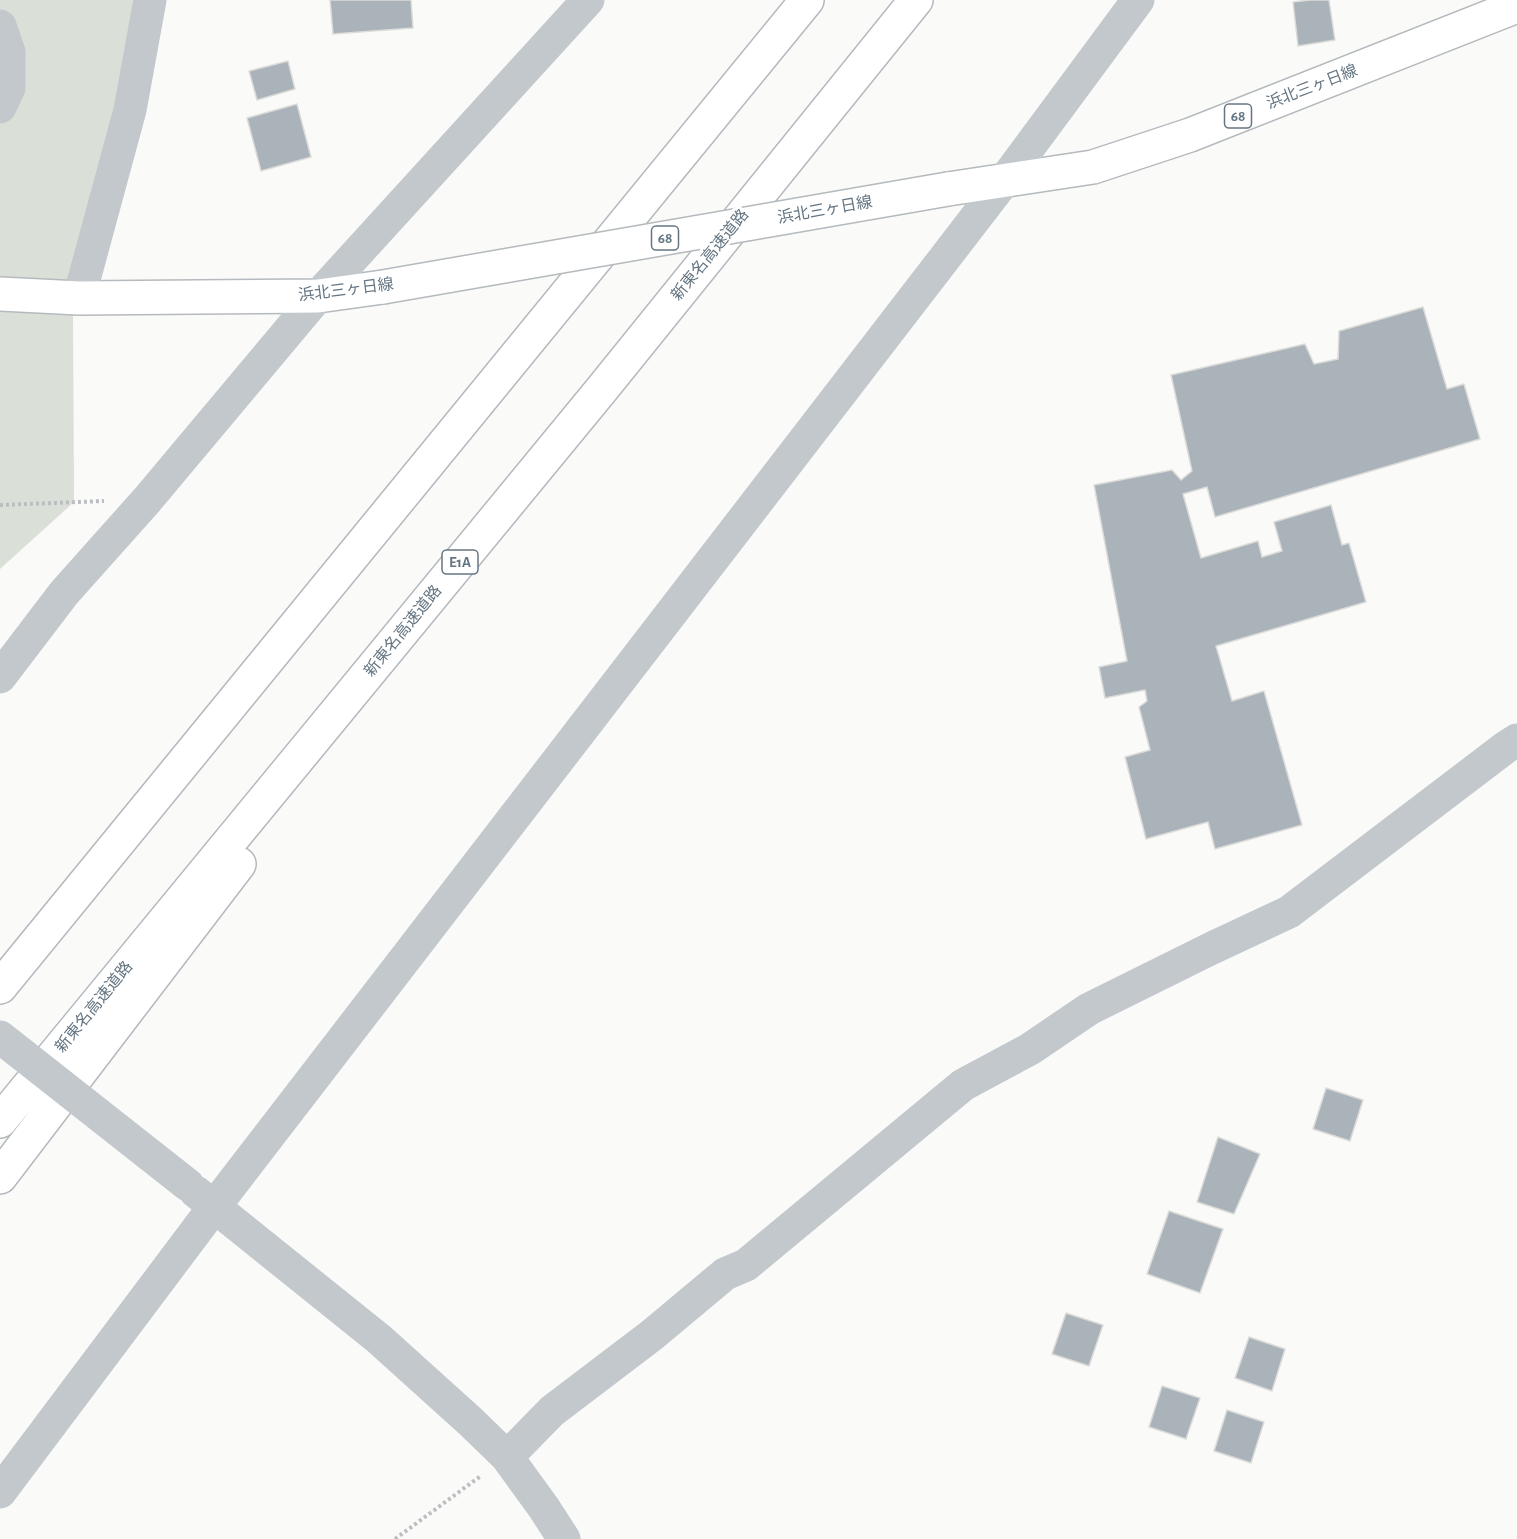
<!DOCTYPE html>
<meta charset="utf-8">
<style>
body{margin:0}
canvas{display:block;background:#fafaf8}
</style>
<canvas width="1517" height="1539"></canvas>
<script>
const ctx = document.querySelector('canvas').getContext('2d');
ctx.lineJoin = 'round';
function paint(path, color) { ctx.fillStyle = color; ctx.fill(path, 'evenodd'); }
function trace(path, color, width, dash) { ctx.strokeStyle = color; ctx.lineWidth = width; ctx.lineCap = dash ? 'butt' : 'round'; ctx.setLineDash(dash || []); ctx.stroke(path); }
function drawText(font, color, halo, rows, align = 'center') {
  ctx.font = font + ' "Alegreya Sans","Noto Sans JP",sans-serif'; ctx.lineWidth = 6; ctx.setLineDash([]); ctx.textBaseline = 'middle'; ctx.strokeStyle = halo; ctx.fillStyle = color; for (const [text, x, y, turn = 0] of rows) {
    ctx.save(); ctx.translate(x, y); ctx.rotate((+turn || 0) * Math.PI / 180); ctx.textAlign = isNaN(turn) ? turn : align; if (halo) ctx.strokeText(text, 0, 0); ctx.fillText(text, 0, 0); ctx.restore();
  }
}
paint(new Path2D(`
 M0 0H142L73 314 74 502 0 569Z`), '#dadfd7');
const building = new Path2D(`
 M330 0H411L413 28 333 34Z
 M1310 0H1329L1335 40 1298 46 1293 2Z
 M288 61 295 89 257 100 249 71Z
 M297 104 311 157 261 171 247 118Z
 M1423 307 1447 389 1464 384 1480 439 1215 517 1207 487 1183 494 1201 558 1258 541 1262 557 1282 551 1274 522 1331 505 1342 545 1349 543 1366 602 1216 646 1232 701 1264 691 1302 825 1215 849 1208 822 1146 839 1125 757 1150 750 1139 707 1147 701 1145 690 1105 698 1099 667 1127 661 1094 485 1172 470 1181 480 1192 471 1171 375 1305 344 1314 364 1338 359 1339 331Z
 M1326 1088 1363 1100 1350 1141 1313 1129Z
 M1218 1137 1260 1154 1234 1214 1197 1202Z
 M1169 1211 1223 1229 1200 1293 1147 1274Z
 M1066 1313 1103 1325 1089 1366 1052 1354Z
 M1249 1337 1285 1349 1272 1391 1235 1378Z
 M1162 1386 1200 1398 1186 1439 1149 1427Z
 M1227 1410 1264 1422 1251 1463 1214 1451Z`);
paint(building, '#aab3b9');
trace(building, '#dcdcda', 1.5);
const major = new Path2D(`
 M948 189 1093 167 1190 135 1517 6
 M0 294 79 298 318 296 383 287`);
const highway = new Path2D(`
 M0 987 807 0
 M0 1121 602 389 916 0
 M0 1177 239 864`);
trace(major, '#b5babe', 36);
trace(highway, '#b4b9bd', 36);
trace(new Path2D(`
 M0 505 104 501
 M395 1539 482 1475`), '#bbbfc2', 4, [3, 3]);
trace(new Path2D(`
 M0 26 9 52V88L0 107
 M79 298 130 110 150 0
 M0 677 64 593 147 500 318 296 588 0
 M196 1192 379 1339 471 1422 507 1457 544 1508 564 1539
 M507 1457 552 1411 652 1335 725 1274 746 1265 963 1085 1030 1049 1089 1009 1210 949 1289 912 1506 747 1517 740
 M0 1492 214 1207 1004 181 1138 0`), '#c3c8cc', 33);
trace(major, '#fff', 33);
trace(highway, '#fff', 33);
const majorBridge = new Path2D(`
 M383 287 948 189`);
trace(majorBridge, '#b5babe', 36, []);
trace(new Path2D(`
 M0 1037 188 1185`), '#c3c8cc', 33);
trace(majorBridge, '#fff', 33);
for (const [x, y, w] of [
 [1238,116,27],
 [665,238,27],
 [460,562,36]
]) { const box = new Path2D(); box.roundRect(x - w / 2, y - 12, w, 24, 4.5); ctx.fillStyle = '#fff'; ctx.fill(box); trace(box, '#657683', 1.5); }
drawText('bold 15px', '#657683', null, [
 ["68",1238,116],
 ["68",665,238],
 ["E1A",460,562]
]);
drawText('16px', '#657683', '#fff', [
 ["浜北三ヶ日線",1312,87,-21],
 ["浜北三ヶ日線",825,210,-10],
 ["新東名高速道路",710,255,-51],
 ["浜北三ヶ日線",346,290,-7],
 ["新東名高速道路",403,631,-51],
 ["新東名高速道路",94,1007,-51]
]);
</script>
